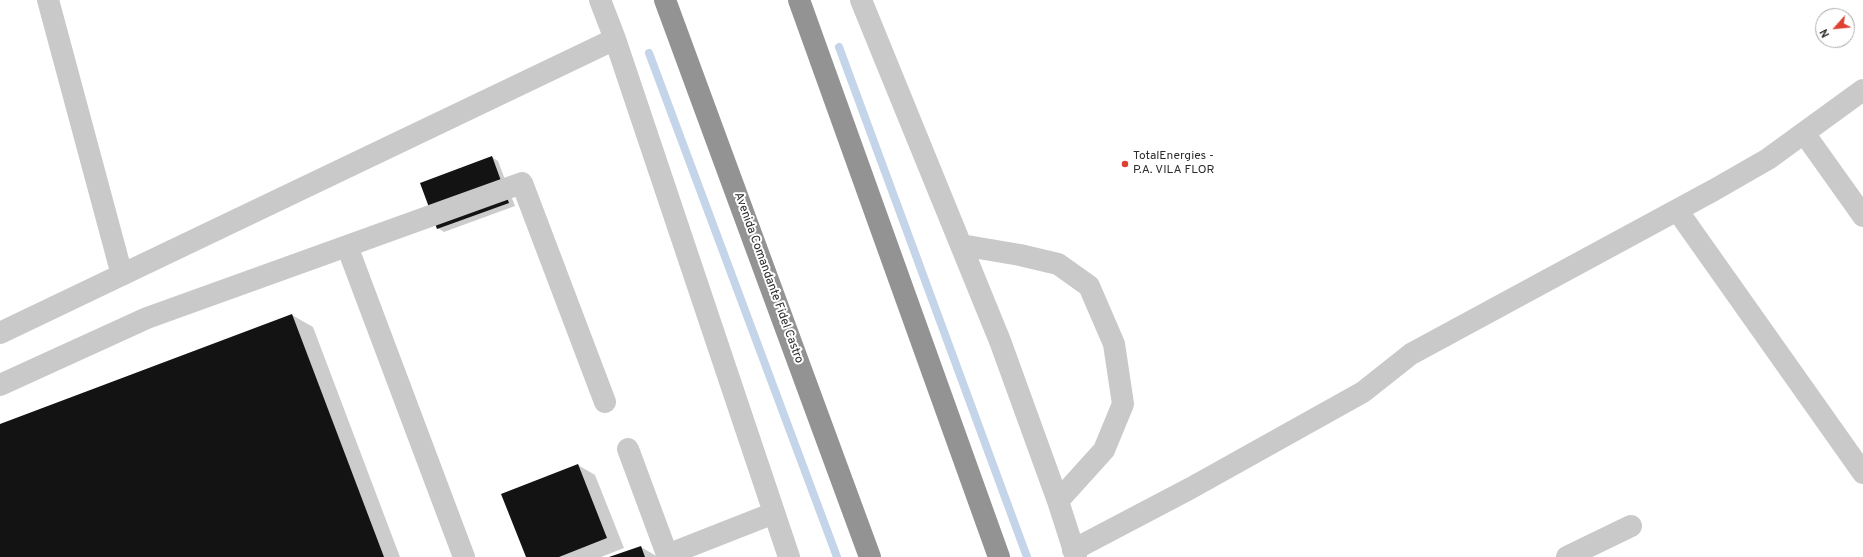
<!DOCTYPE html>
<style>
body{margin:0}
#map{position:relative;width:1863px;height:557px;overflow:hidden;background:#fff;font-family:Overpass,sans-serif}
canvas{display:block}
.north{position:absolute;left:1815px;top:8px;width:40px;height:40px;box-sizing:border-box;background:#fff;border:1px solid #ababab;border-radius:50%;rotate:243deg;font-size:11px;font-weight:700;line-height:16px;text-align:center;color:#2c2c2c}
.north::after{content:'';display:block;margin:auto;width:14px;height:18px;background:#df4031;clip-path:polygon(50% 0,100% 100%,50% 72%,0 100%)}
</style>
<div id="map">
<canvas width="1863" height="557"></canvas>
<div class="north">N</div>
</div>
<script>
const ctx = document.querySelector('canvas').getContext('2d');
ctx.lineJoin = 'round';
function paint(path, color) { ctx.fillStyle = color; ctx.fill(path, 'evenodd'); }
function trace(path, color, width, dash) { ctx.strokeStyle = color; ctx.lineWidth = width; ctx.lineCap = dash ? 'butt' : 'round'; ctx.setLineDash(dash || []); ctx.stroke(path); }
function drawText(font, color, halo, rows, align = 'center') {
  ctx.font = font + ' Overpass,sans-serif'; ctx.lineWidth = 4; ctx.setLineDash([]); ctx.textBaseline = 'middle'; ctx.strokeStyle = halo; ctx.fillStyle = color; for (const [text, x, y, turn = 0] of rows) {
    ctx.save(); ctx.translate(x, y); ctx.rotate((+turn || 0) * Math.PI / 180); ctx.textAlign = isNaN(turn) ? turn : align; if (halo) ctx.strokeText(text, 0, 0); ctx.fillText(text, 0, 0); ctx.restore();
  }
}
paint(new Path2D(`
 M492 157 498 161 515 206 444 232 438 228Z
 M292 315 313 327 400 557H0V425Z
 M578 465 595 475 624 548 601 557H527Z
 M641 547 658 557H611Z`), '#0003');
trace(new Path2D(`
 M839 47 1027 557
 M649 53 837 557`), '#c5d5e9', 8);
paint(new Path2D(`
 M492 156 509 203 437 229 420 183Z
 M292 314 384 557H0V424Z
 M578 464 607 538 559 557H526L501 494Z
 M641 546 645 557H609Z`), '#131313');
trace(new Path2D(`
 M48 0 122 275
 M600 0 615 39 789 557
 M861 0 1000 341 1058 501 1076 557
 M1804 133 1863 216
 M1677 210 1863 473
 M961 245 1020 255 1058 264 1089 286 1114 344 1123 404 1104 450 1058 501
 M347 246 464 557
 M0 333 615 39
 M0 385 147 318 522 183 605 402
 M628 449 668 557
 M1073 550 1191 488 1363 392 1411 354 1714 190 1768 159 1863 90
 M667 555 774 513
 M1567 557 1631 526`), '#c9c9c9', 22);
trace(new Path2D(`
 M665 0 870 557
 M799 0 999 557`), '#939393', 22);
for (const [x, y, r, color] of [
 [1125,164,4,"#df4031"]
]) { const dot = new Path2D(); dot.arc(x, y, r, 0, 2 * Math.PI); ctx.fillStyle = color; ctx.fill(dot); trace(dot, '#fff', 1.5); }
drawText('12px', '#2c2c2c', '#fff', [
 ["TotalEnergies -",1133,157],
 ["P.A. VILA FLOR",1133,171]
], 'left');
drawText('12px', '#2c2c2c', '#fff', [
 ["Avenida Comandante Fidel Castro",768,278,70]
]);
</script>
